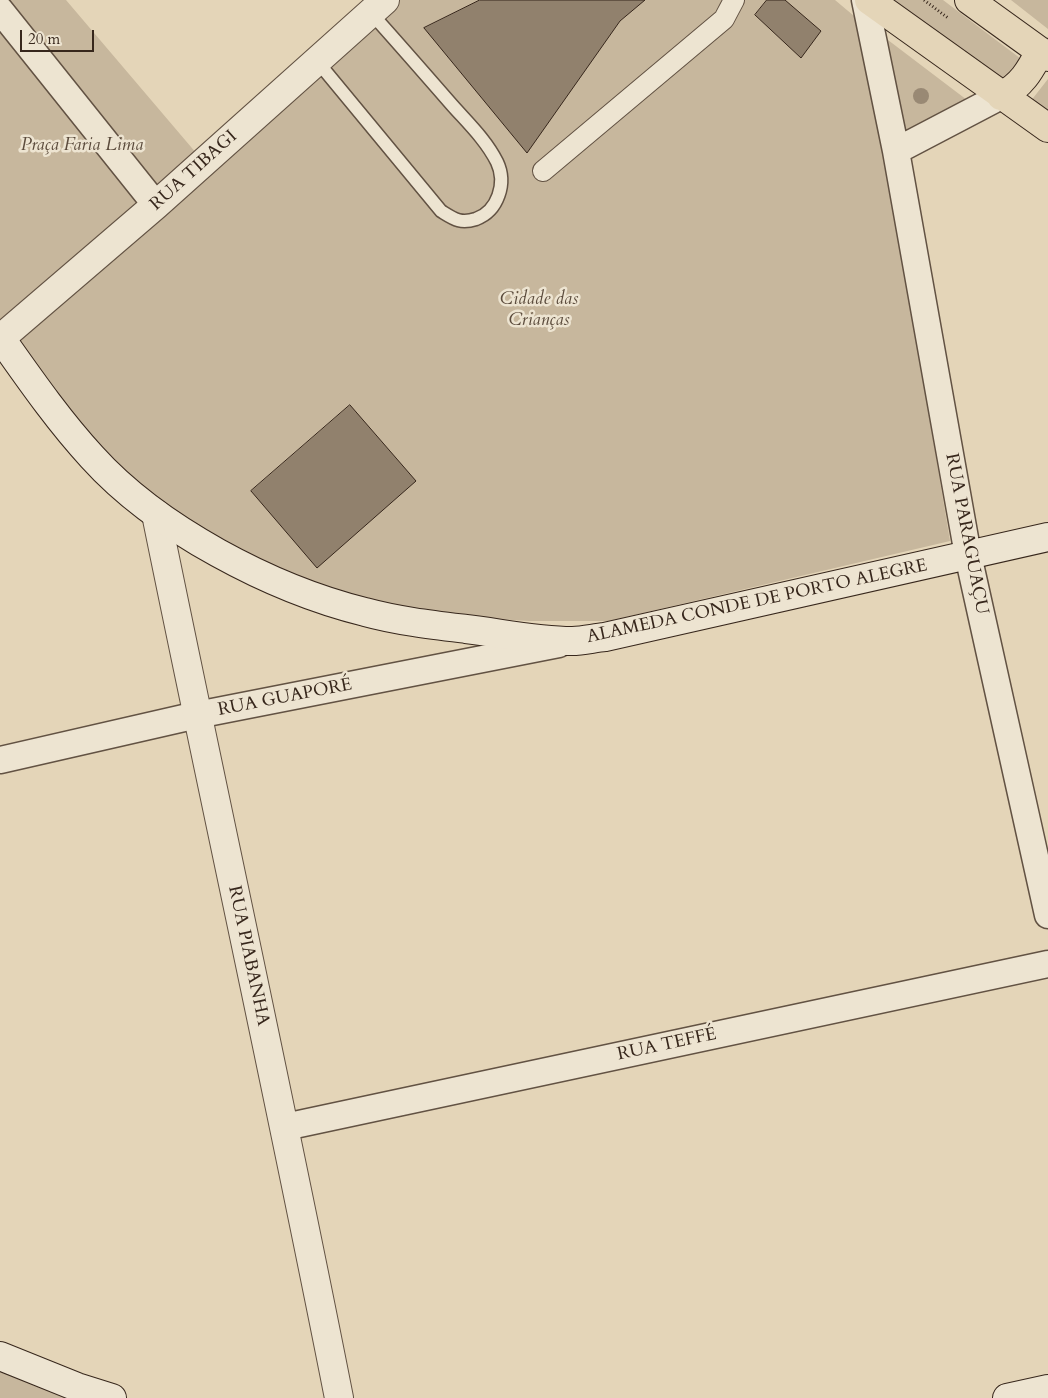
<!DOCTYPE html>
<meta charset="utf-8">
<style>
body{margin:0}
#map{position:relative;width:1048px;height:1398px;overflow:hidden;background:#e4d5b8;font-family:Cardo,serif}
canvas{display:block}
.scale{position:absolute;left:20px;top:30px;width:74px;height:22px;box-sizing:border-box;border:2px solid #37271c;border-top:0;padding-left:6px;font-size:15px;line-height:18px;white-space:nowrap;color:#37271c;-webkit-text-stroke:4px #ede4d1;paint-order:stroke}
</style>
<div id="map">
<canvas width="1048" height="1398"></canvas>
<div class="scale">20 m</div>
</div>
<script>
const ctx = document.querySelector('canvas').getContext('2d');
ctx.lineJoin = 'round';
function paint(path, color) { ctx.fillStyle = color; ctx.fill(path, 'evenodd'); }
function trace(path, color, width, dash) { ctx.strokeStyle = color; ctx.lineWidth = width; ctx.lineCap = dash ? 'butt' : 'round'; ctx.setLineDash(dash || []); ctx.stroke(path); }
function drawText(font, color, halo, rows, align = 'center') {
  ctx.font = font + ' Cardo,serif'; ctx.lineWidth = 5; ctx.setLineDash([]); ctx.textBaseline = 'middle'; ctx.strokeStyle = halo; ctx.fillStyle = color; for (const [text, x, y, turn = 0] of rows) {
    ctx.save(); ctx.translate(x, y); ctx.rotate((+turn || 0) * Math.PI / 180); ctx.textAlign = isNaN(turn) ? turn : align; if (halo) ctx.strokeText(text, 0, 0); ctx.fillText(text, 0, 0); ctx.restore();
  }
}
paint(new Path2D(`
 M0 0H66L197 154 0 329Z
 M400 0H835L860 21 887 164 950 541 609 621H529L411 614 351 600 263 560 145 497 70 424 13 345Z
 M886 0H943L1041 74 1022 99Z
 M1011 0H1048V29Z
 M884 37 967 100 902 140Z
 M1048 79V115L1030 102Z
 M0 1364 71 1398H0Z`), '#c7b79d');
const building = new Path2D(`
 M480 0H645L620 21 527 153 424 28Z
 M767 0H785L821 31 801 58 755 15Z
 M350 405 416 481 317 568 251 491Z`);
paint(building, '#91816d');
trace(building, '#37271c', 1);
const service = new Path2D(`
 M317 61 441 211C454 219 460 224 476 219 498 211 507 183 497 162 486 140 468 123 452 105 425 74 398 43 371 13`);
const pedestrian = new Path2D(`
 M543 171 724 19 734 0`);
const minor = new Path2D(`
 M865 0 896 151 968 555 1048 915
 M0 10 156 205
 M896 151 1001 96
 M0 760 197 715 559 644
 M285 1127 1048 964`);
const tertiary = new Path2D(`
 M1 338 156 205 385 0
 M156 514C216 809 281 1103 339 1398`);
const secondary = new Path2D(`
 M0 337C29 378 58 420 92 457 157 529 272 589 365 612 398 621 433 625 466 629 500 633 538 641 572 641 583 641 594 638 605 637L1048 537
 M0 1356 77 1387 112 1398
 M1007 1398 1048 1389`);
const primary = new Path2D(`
 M869 0 1048 128
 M969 0 1048 57
 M1001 96C1021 86 1030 71 1040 51`);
trace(service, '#625243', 15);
trace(pedestrian, '#625243', 22);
trace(minor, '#625243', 29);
trace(tertiary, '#625243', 30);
trace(secondary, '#37271c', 30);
trace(primary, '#37271c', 30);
trace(new Path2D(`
 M924 0 948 18`), '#37271c', 3, [1, 2.5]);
trace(service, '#ede4d1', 12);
trace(pedestrian, '#ede4d1', 20);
trace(minor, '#ede4d1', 26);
trace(tertiary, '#ede4d1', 28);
trace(secondary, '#ede4d1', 28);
trace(primary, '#e4d5b8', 28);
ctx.fillStyle = '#998974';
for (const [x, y] of [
 [921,96]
]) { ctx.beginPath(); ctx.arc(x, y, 8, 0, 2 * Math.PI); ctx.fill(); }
drawText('italic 18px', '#5b4b3c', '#ede4d1', [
 ["Praça Faria Lima",82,146],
 ["Cidade das",539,300],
 ["Crianças",539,321]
]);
drawText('18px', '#37271c', '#ede4d1', [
 ["RUA TIBAGI",194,171,-42],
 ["RUA PARAGUAÇU",966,534,79],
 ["ALAMEDA CONDE DE PORTO ALEGRE",757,602,-12],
 ["RUA GUAPORÉ",285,698,-11],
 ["RUA PIABANHA",248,956,78],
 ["RUA TEFFÉ",667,1045,-12]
]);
</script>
